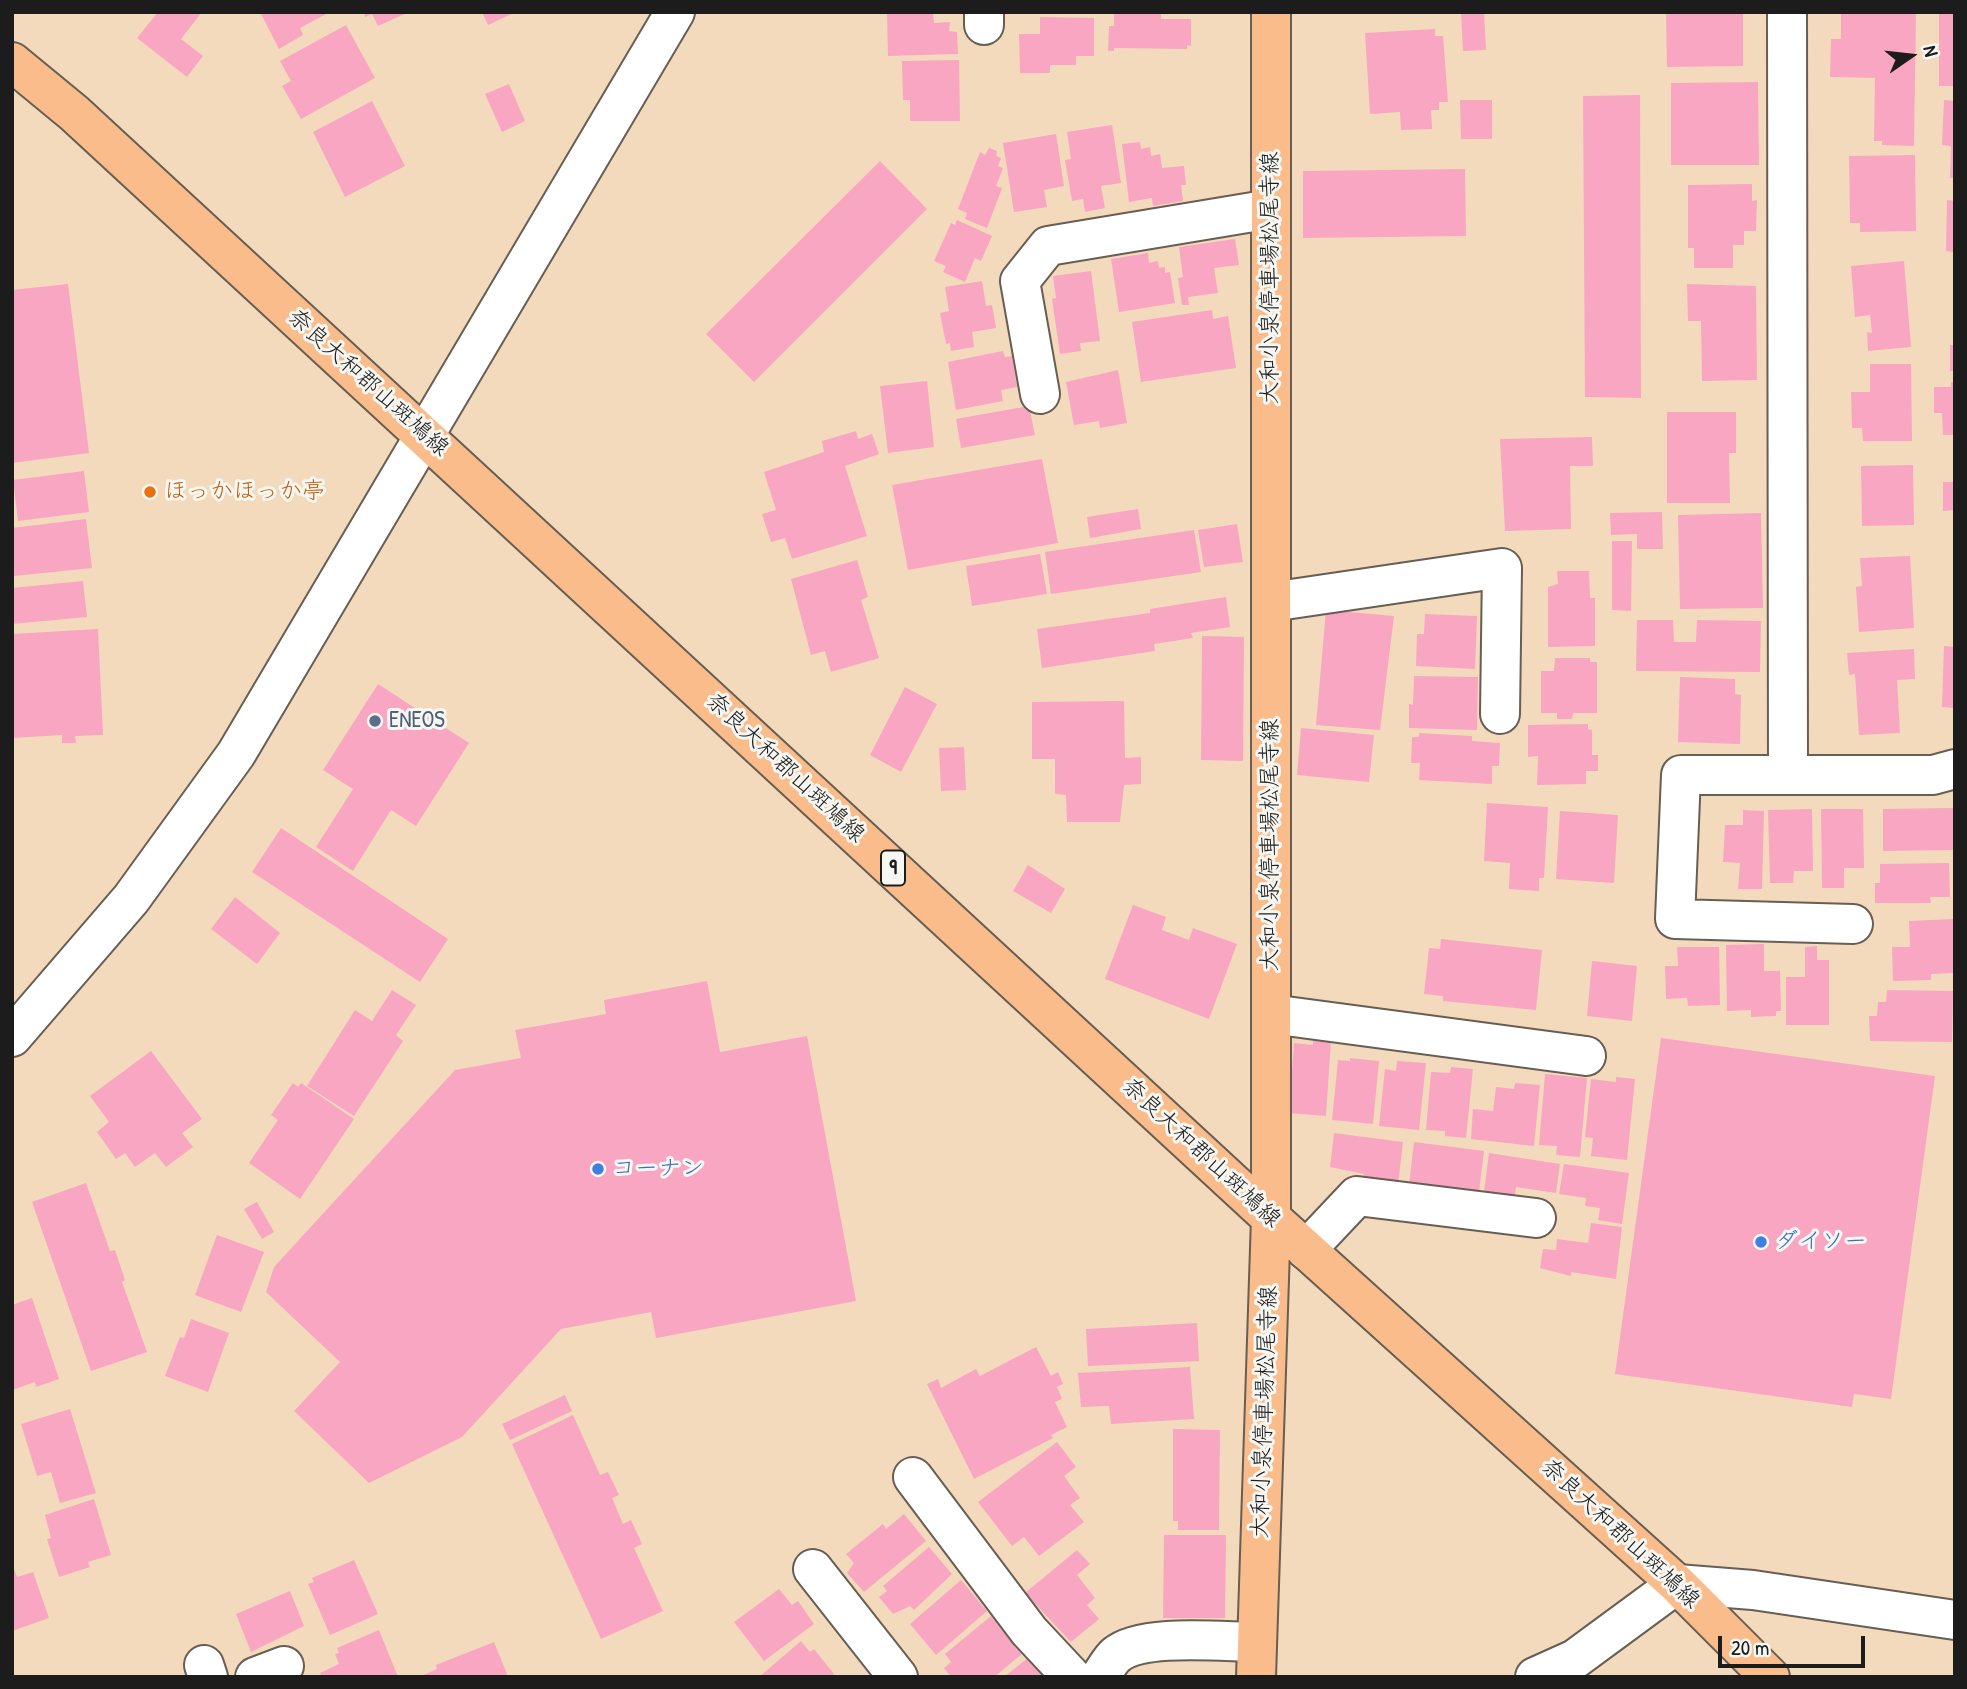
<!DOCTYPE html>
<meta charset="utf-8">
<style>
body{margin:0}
#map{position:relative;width:1967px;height:1689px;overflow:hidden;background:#f3dabc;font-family:"Patrick Hand",sans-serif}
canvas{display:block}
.frame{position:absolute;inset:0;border:14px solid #1c1c1c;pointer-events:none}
.north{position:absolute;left:1876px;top:21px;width:70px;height:70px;-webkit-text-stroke:5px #f6f6f2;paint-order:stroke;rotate:76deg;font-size:19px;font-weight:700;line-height:28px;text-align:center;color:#1c1c1c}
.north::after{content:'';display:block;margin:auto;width:24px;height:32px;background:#1c1c1c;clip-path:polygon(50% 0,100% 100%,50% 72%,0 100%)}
.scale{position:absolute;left:1718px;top:1636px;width:147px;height:32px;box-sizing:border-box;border:4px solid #1c1c1c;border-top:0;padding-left:9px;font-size:21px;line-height:24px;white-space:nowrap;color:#1c1c1c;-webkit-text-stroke:5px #f6f6f2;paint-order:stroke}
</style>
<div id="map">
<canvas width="1967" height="1689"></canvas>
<div class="frame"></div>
<div class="north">N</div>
<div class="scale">20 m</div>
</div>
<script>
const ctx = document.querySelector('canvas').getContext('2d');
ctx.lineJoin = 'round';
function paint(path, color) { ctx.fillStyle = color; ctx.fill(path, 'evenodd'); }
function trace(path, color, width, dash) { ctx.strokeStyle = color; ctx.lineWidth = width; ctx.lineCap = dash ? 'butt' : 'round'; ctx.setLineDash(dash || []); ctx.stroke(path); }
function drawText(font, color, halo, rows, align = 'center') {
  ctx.font = font + ' "Patrick Hand","Klee One",sans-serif'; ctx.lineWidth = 6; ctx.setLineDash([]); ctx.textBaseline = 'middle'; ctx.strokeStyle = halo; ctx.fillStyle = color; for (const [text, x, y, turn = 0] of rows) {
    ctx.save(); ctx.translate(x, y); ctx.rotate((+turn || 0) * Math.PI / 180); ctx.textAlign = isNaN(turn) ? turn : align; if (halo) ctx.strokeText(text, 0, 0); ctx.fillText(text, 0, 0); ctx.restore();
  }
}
paint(new Path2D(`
 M158 12H202L181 39 203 56 187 77 137 38Z
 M260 12H330L300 28 303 35 279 49Z
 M364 12H409L378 26 372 14 365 17Z
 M482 12H516L488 25Z
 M887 12H933L934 23 950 22 949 31 957 32 958 54 888 56Z
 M1114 12H1161V19H1191V46L1187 45V49L1114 48V51H1108L1109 26H1114Z
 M1484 12 1486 50 1463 51 1461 13Z
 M1666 12H1743V66L1667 67Z
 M1841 12H1916L1914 146 1882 145V141H1874L1875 78 1830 77 1831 39H1841Z
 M1939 12H1955V86H1939Z
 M1040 17 1094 18V56H1076V65H1050V73H1020L1019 34H1040Z
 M346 25 375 78 301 119 282 86 291 81 280 61Z
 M1435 29V36H1443L1448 102H1439V110H1431L1432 129 1401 130 1400 112 1370 114 1365 33Z
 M959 60 960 121H910V100H903L902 61Z
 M1758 82 1759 165H1671V83Z
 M509 84 525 121 502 132 485 94Z
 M1640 95 1641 398 1585 397 1583 96Z
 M1460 100H1492V139H1461Z
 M1944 100 1955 101V178H1950L1951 146 1942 145Z
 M372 101 405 166 345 197 313 132Z
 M1112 125 1121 183 1101 186 1105 208 1085 212 1083 199 1072 201 1065 160 1071 159 1067 132Z
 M1056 134 1064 186 1044 190 1047 207 1014 212 1003 143Z
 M1140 142 1141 149 1150 147 1151 156 1160 154 1162 168 1184 166 1186 185H1181L1183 201 1153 206 1152 198 1129 202 1122 144Z
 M989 148 997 151 996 156 1001 158 998 166 1003 168 996 186 1002 188 987 228 965 219 967 213 958 209 980 152 985 155Z
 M1915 155 1916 231 1860 232V223H1850L1849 156Z
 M880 161 927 209 754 382 706 334Z
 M1465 169 1466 236 1303 238V171Z
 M1752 184V201L1757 200 1756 231H1744V245H1733V268H1694V248H1688V185Z
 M1947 200 1955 201V252L1946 251Z
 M957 220 992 236 981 261 975 258 965 282 943 272 946 266 934 261 951 223 955 225Z
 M1235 239 1239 265 1214 268 1218 293 1188 297 1189 305H1182L1178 278 1183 277 1179 247Z
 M1148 253 1149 263 1158 261 1159 268 1165 267V273L1170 272 1175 303 1119 312 1111 259Z
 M1904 261 1911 347 1868 351 1867 332 1872 333 1870 315 1855 317 1851 266Z
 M1091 271 1100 341 1080 343 1081 351 1060 354 1052 299 1056 298 1053 276Z
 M982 281 986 306 992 305 996 328 972 332 974 347 951 351 950 343 946 344 940 313 949 311 945 287Z
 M68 284 89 453 12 463V290Z
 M1687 284 1756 286 1757 380 1702 381 1701 321H1688Z
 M1212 310 1213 319 1228 316 1236 368 1141 382 1132 322Z
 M1950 345H1955V371H1950Z
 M1003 351 1005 357 1012 356 1017 387 1001 390 1003 401 956 410 948 362Z
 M1870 364H1911L1912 441H1863L1862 428H1852L1851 392H1870Z
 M1118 370 1127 423 1100 428 1099 421 1074 425 1066 382Z
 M927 381 934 447 888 453 880 386Z
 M1951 382H1955V435H1943L1942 413H1934V387H1951Z
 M1029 406 1035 435 961 448 956 419Z
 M1667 412H1736V453H1729L1730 503H1667Z
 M856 431 858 439 872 434 879 454 845 466 867 536 792 559 785 538 771 542 762 514 776 510 764 472 824 452 822 441Z
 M1592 437 1593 466H1570L1571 529 1505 531 1500 439Z
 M1042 459 1058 543 908 570 892 485Z
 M1913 465 1914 525 1862 526 1861 466Z
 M84 471 89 512 18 521 13 480Z
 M1943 482H1955V510L1943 511Z
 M1138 509 1141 529 1090 538 1087 517Z
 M1662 512 1663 549H1637V534L1611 535 1610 513Z
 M1761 513 1763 608 1680 609 1678 515Z
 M86 519 92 568 14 576 12 528Z
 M1237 524 1243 562 1204 567 1198 530Z
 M1194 530 1201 572 1051 594 1045 552Z
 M1612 541H1632L1631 611 1612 610Z
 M1040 554 1047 594 972 606 966 566Z
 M1910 556 1914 628 1859 632 1856 587 1862 586 1860 558Z
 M857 560 868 597 861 600 879 658 831 672 825 651 811 655 791 579Z
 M1557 571H1589L1590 598H1595V646L1548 647V587L1558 584Z
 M83 581 87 617 12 624V588Z
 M1226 597 1230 627 1191 633 1193 638 1154 644 1155 651 1042 668 1037 629 1150 613V609Z
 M1326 610 1394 616 1380 730 1316 725Z
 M1425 614 1477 616 1475 669 1416 666 1417 634H1424Z
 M1637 620H1673L1674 642H1696L1697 620 1761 621 1760 672 1636 671Z
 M98 629 103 735 75 736 76 743H62V735L12 738V634Z
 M1202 636 1244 637 1243 761 1201 760Z
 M1944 646 1955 647V708L1942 707Z
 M1914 649 1915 679 1897 680 1900 733 1859 735 1855 674 1849 675 1847 653Z
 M1555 658H1590V662H1597V713H1573L1572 719H1557V713H1541V671H1554Z
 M1414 676 1478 677 1477 730 1409 728V704L1413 705Z
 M1680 677 1735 679V694L1741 695 1740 744 1678 742Z
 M378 684 469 743 416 826 391 810 353 871 316 847 353 789 323 770Z
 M905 687 937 704 901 772 870 755Z
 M1124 701 1125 758 1141 757V784L1124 785 1120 822H1067L1066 795 1055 794V759H1032V702Z
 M1588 724V729L1592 730V755H1598V771H1586V784L1537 785 1538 756 1528 757V725Z
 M1301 728 1374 735 1369 782 1297 775Z
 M1419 733 1472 736V741L1500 743 1499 766H1492V784L1419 780 1420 763H1411L1412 737H1419Z
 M964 747 966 790 941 791 939 748Z
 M1487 803 1548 807 1544 878H1539V891L1509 889 1510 863 1484 861Z
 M1953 808 1954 850 1883 851V809Z
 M1812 809 1813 871H1794L1793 883H1770L1768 810Z
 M1821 809H1863L1864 868H1844V888H1822Z
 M1743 810 1764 811 1762 889H1738L1740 863 1723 862 1725 825H1743Z
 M1560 811 1618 815 1614 883 1556 879Z
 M281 828 448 939 420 982 252 872Z
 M1949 863 1950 897H1930L1931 903H1875V883H1880V864Z
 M1028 865 1065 889 1051 913 1013 891Z
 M235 897 280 933 257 964 211 929Z
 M1133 905 1166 917 1162 930 1189 940 1193 928 1237 944 1209 1019 1105 979Z
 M1954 919 1955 973 1931 974V980L1893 981 1892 947H1910L1909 921Z
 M1441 939 1542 950 1536 1010 1443 1001V996L1424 994 1429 948 1440 949Z
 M1764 944V971H1780L1781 1011H1776V1016L1751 1017V1010L1727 1011 1726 945Z
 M1817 946V960H1829V1025H1786V977H1805V947Z
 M1677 947H1719L1720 1005 1688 1006 1687 998 1666 999 1665 966H1678Z
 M1592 961 1637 966 1632 1021 1587 1016Z
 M707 981 720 1052 807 1036 856 1301 656 1338 651 1312 561 1329 462 1437 369 1483 294 1411 340 1362 266 1292 274 1267 455 1070 521 1058 515 1030 606 1014 604 1000Z
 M392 990 416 1005 396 1035 403 1041 354 1116 307 1086 355 1010 372 1021Z
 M1887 990 1953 991 1952 1042 1870 1041 1869 1016H1877L1878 1002H1886Z
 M1313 1038 1331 1040 1326 1116 1289 1113 1294 1043 1313 1045Z
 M1661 1038 1935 1076 1891 1399 1854 1394 1852 1407 1615 1374Z
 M151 1051 202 1119 182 1133 193 1147 166 1167 155 1153 135 1167 125 1153 116 1159 97 1132 109 1122 90 1096Z
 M1350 1058 1379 1061 1373 1124 1332 1120 1338 1060 1350 1061Z
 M1397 1061 1426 1063 1419 1130 1379 1126 1385 1069 1396 1071Z
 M1451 1067 1473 1069 1466 1138 1445 1136V1131L1426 1130 1431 1072 1450 1073Z
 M1545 1074 1587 1078 1580 1157 1556 1155 1557 1146 1539 1145Z
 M1616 1077 1635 1079 1627 1160 1591 1156 1593 1138 1585 1137 1591 1079 1616 1082Z
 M293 1083 298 1087 301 1083 354 1119 300 1199 249 1163 278 1120 271 1115Z
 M1515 1083 1540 1085 1534 1146 1471 1139 1473 1109 1493 1111 1496 1087 1514 1089Z
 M1334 1133 1403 1142 1398 1185 1363 1181 1364 1174 1330 1167Z
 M1414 1142 1484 1151 1479 1192 1409 1185Z
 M1489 1153 1560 1164 1556 1193 1516 1187 1514 1203 1483 1199Z
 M1564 1164 1629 1173 1622 1224 1598 1220 1600 1208 1585 1206 1586 1198 1559 1194Z
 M86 1183 110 1251 115 1250 125 1280 122 1282 147 1352 91 1371 32 1202Z
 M257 1202 274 1232 262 1239 244 1209Z
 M1591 1223 1622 1227 1616 1279 1571 1272V1276L1540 1268 1543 1249 1556 1250 1557 1239 1588 1243Z
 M217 1235 264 1252 241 1312 195 1295Z
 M32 1298 59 1379 36 1387 35 1382 12 1390V1305Z
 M191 1319 229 1333 208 1392 165 1376 180 1337 184 1338Z
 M1197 1323 1199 1361 1088 1366 1086 1329Z
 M1036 1347 1051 1376 1058 1372 1063 1384 1057 1387 1062 1399 1055 1402 1067 1427 1051 1435 1053 1438 974 1479 927 1384 938 1379 941 1388 976 1369 980 1376Z
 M1190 1367 1194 1419 1111 1424 1109 1406 1081 1407 1078 1373Z
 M565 1395 572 1411 510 1440 502 1424Z
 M70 1409 96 1493 60 1503 51 1472 37 1476 21 1424Z
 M573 1415 600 1475 608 1472 619 1495 612 1498 623 1524 631 1520 642 1544 634 1548 663 1611 601 1639 512 1444Z
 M1173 1429 1220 1430 1219 1530H1178V1521H1173Z
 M1057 1442 1076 1467 1064 1476 1080 1498 1070 1505 1084 1522 1039 1556 1024 1537 1012 1546 978 1502Z
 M94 1499 111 1555 88 1562 90 1567 59 1577 47 1539 51 1538 45 1515Z
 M904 1514 926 1541 864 1592 847 1573 854 1563 846 1554 883 1524 886 1529Z
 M1164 1535H1226L1225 1618H1163Z
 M929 1547 952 1574 914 1610 910 1606 893 1614 879 1597 887 1591 883 1586Z
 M1077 1550 1090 1564 1077 1575 1095 1598 1087 1605 1099 1619 1071 1642 1025 1593Z
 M354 1560 378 1614 330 1635 308 1584 314 1582 312 1578Z
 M13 1566 17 1577 33 1572 49 1618 12 1631Z
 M961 1580 987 1611 936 1655 910 1624Z
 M779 1589 792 1605 798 1601 814 1624 764 1661 734 1622Z
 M290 1591 304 1626 251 1652 236 1614Z
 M991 1616 1022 1654 994 1677H951L944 1668 951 1662 945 1654Z
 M379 1630 398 1677H322L320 1673 339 1664 335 1654 339 1653 337 1648Z
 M801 1641 810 1652 814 1649 834 1674 831 1677H759Z
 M494 1642 507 1674 504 1677H419L437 1669 436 1665Z
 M1029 1657 1045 1677H1004Z`), '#f9a6c3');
const minor = new Path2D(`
 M1787 12 1788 775
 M984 25V12
 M1040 394 1020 281 1048 246 1271 209
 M1271 602 1502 568 1500 714
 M1853 924 1675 919 1681 775H1933L1955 769
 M1271 1014 1586 1056
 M12 1037 131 899 236 754 675 12
 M1306 1250 1357 1196 1536 1218
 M913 1477 1029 1631 1072 1677
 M813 1569 898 1677
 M204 1665 208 1677
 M255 1677 284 1666
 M1100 1677C1105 1670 1110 1660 1116 1655 1142 1633 1223 1642 1257 1642
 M1535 1677 1575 1659 1677 1584 1753 1590 1955 1620`);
const major = new Path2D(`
 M12 62 74 113 1271 1218 1677 1584 1770 1677
 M1256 1677 1271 1218V12`);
trace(minor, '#675e54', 42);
trace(major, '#675e54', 42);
trace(minor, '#fff', 38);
trace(major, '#fabc8b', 38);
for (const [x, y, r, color] of [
 [150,492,7,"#e8710a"],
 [375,721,7,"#5c6f8a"],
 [598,1169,7,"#3f7fe0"],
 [1761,1242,7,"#3f7fe0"]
]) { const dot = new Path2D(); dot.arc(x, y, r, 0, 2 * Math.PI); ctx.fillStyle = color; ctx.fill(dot); trace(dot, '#f6f6f2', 2.5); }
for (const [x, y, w] of [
 [893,868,24]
]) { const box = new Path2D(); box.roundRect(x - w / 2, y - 17.5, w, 35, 5); ctx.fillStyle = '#f6f6f2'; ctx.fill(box); trace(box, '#1c1c1c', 2); }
drawText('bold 21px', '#1c1c1c', null, [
 ["9",893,868]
]);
drawText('23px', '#1c1c1c', '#f6f6f2', [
 ["大和小泉停車場松尾寺線",1271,278,-90],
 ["奈良大和郡山斑鳩線",368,383,42],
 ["奈良大和郡山斑鳩線",785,768,43],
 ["大和小泉停車場松尾寺線",1271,845,-90],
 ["奈良大和郡山斑鳩線",1201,1153,43],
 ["大和小泉停車場松尾寺線",1265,1412,-88],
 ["奈良大和郡山斑鳩線",1620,1534,43]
]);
drawText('23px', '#c56008', '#f6f6f2', [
 ["ほっかほっか亭",164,492]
], 'left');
drawText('23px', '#4e5e75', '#f6f6f2', [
 ["ENEOS",389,721]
], 'left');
drawText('23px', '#366cbe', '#f6f6f2', [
 ["コーナン",612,1169],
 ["ダイソー",1775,1242]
], 'left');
</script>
